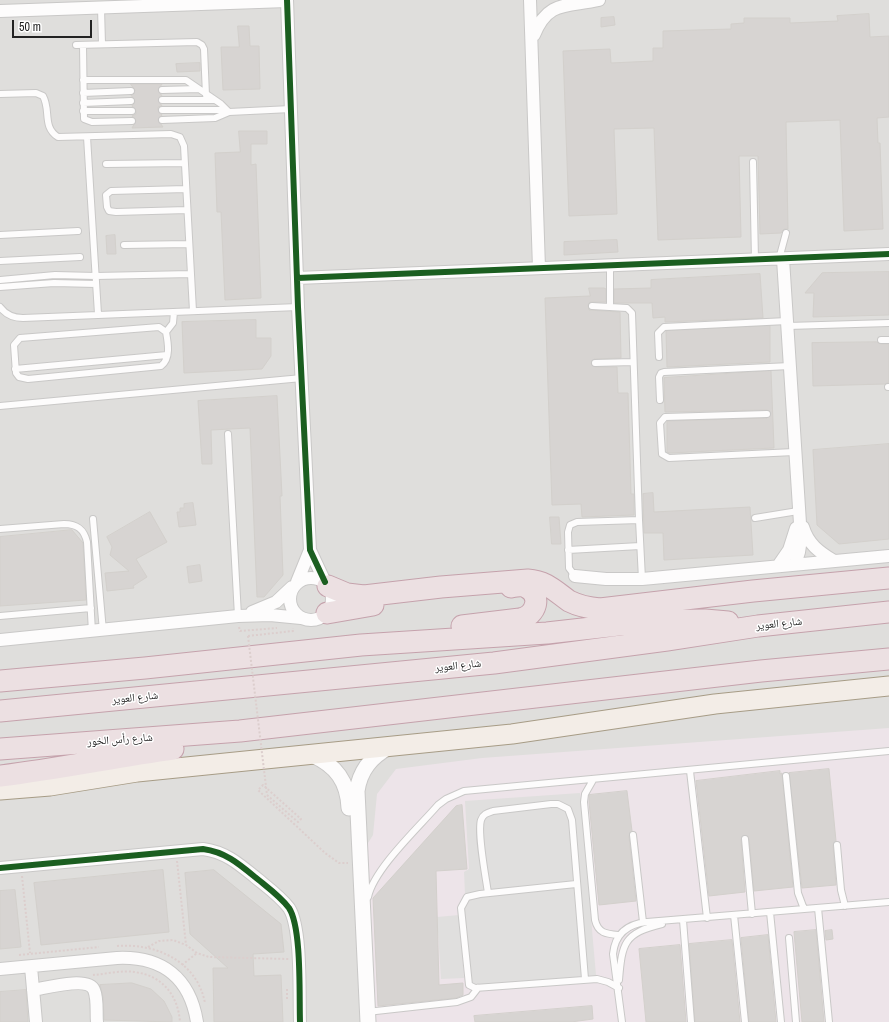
<!DOCTYPE html>
<meta charset="utf-8">
<style>
body{margin:0}
#map{position:relative;width:889px;height:1022px;overflow:hidden;background:#f0eeeb;font-family:"Archivo Narrow",sans-serif}
canvas{display:block}
.scale{position:absolute;left:12px;top:20px;width:80px;height:18px;box-sizing:border-box;border:2px solid #222;border-top:0;padding-left:5px;font-size:12px;line-height:14px;white-space:nowrap;color:#222;-webkit-text-stroke:3px #fff;paint-order:stroke}
</style>
<div id="map">
<canvas width="889" height="1022"></canvas>
<div class="scale">50 m</div>
</div>
<script>
const ctx = document.querySelector('canvas').getContext('2d');
ctx.lineJoin = 'round';
function paint(path, color) { ctx.fillStyle = color; ctx.fill(path, 'evenodd'); }
function trace(path, color, width, dash) { ctx.strokeStyle = color; ctx.lineWidth = width; ctx.lineCap = dash ? 'butt' : 'round'; ctx.setLineDash(dash || []); ctx.stroke(path); }
function drawText(font, color, halo, rows, align = 'center') {
  ctx.font = font + ' "Archivo Narrow","Noto Naskh Arabic",sans-serif'; ctx.lineWidth = 3; ctx.setLineDash([]); ctx.textBaseline = 'middle'; ctx.strokeStyle = halo; ctx.fillStyle = color; for (const [text, x, y, turn = 0] of rows) {
    ctx.save(); ctx.translate(x, y); ctx.rotate((+turn || 0) * Math.PI / 180); ctx.textAlign = isNaN(turn) ? turn : align; if (halo) ctx.strokeText(text, 0, 0); ctx.fillText(text, 0, 0); ctx.restore();
  }
}
paint(new Path2D(`
 M0 0H889V1022H0Z`), '#dfdedc');
paint(new Path2D(`
 M889 728V1022H369L363 851 373 835 377 794 396 769 482 758Z`), '#ede4e9');
paint(new Path2D(`
 M580 793 596 975 471 987 462 898 465 894 464 872 469 869 465 801Z
 M459 915 464 978 441 979 437 917Z`), '#e0dfde');
const building = new Path2D(`
 M869 14 870 37 889 36V117L877 118 878 143H880L883 229 844 231 840 120 786 122 788 229H784L781 233 760 234 758 156H739L741 237 658 240 654 128 614 129 617 214 569 216 563 51 610 49 611 63 653 61V48H663V31L731 29V24L744 23V18H790V23L838 21 837 16Z
 M614 17 615 25 601 27V18Z
 M238 26H249L250 46H259L260 89 223 90 221 47H239Z
 M200 63V71L177 72 176 64Z
 M131 84H162L158 90 162 96 158 100 162 106 158 107V110L162 115 158 120 163 127 132 128 136 121 132 116 136 114V111L132 106 135 101 131 95 135 91Z
 M239 131H267V144H251V165L256 164 261 298 225 300 221 212H217L215 153 240 152Z
 M115 235 116 254H107L106 236Z
 M617 240 618 252 564 255V242Z
 M889 272V315L813 317 814 293H805L822 273Z
 M760 274 763 318 665 322V317L653 318 652 303H614V289L651 288V280Z
 M589 288H604L606 289V302H590L588 305 589 310 620 312 621 358 594 359 591 364 595 367H617L618 393H628L631 494H634V515L582 517 581 504 552 505 545 298 590 296Z
 M256 320V338H271V356L262 369 184 373 182 322Z
 M770 326V362L667 367 666 331Z
 M877 342 881 344H889V382L885 384 813 386 812 343Z
 M771 371 774 448 670 453 667 452V421L767 418 771 413 767 410 665 412 664 378Z
 M277 396 282 496H280L283 575 264 597H257L250 428 211 430 212 464H202L198 401Z
 M889 444V539L839 544 817 525 813 450Z
 M653 493 654 512 750 507 753 555 664 560 663 533H644L643 494Z
 M193 503 196 525 179 527 177 512H180V508H184V504Z
 M150 512 167 542 136 559 147 577 133 586 134 588 107 591 105 573 129 571 110 555 112 547 107 537Z
 M550 517H559L561 544H552Z
 M72 530 83 543 86 600 0 606V537Z
 M200 565 202 581 189 583 187 567Z
 M829 769 836 841 833 845 836 885 802 888 789 773Z
 M780 771V774L782 773 793 887 754 891 749 839 745 835 741 839 745 892 709 896 696 781Z
 M627 791 632 831 629 836 636 901 599 905 589 802V795Z
 M462 805 467 869 436 871 439 985 463 983V995L456 998 378 1006 373 898 456 806Z
 M163 870 169 932 41 945 34 883Z
 M214 870 281 924 284 952 253 954 254 976 281 975 283 1022H214L213 968H228L190 934 185 873Z
 M15 890 21 947 0 949V891Z
 M816 930 824 1022H802L794 932Z
 M832 930 833 939 826 940 825 931Z
 M768 935 776 1022H749L741 938Z
 M732 940 740 1022H695L689 944Z
 M680 945 686 1022H646L639 949Z
 M132 983 151 989 164 1001 172 1017V1022L104 1020 103 997 100 985Z
 M26 990 28 1022H0V992Z
 M592 1006 593 1019 571 1022H475L474 1016Z`);
paint(building, '#d7d4d2');
trace(building, '#d3d0cc', 1);
const service = new Path2D(`
 M101 8 102 44
 M76 45 197 42 202 45 204 49 206 95
 M83 45 84 119 92 122 132 121
 M83 80H186L221 104 229 112
 M162 90 199 89
 M83 93 131 91
 M0 94 36 93 43 96C51 110 42 127 58 137L171 134 180 137 184 146 193 311
 M162 100H213
 M83 103 131 101
 M162 110H221L229 112 291 109
 M83 111H132
 M162 120 215 118 229 112
 M87 137 98 314
 M753 162 755 260
 M106 164 185 163
 M186 189 111 191 106 195 107 207 109 211 116 212 187 210
 M0 235 78 231
 M124 245 189 244
 M779 259 786 233
 M0 261 80 257
 M0 280 55 275 96 276 191 274
 M0 287 54 283 96 284
 M592 306 627 308 632 313 639 520
 M0 307C6 315 13 318 23 318L298 307
 M610 307V265
 M788 326 889 323
 M159 327 166 332C168 343 171 359 161 366L28 379 19 377 16 373 14 345 20 338Z
 M166 332 173 323 174 312
 M881 340H889
 M659 357 658 333 664 327 787 321
 M595 363 633 362
 M15 369 167 355
 M888 387H889
 M660 400 659 377 661 373 664 372 790 366
 M0 406 302 378
 M767 414 665 417 660 423 662 454 669 458 794 452
 M228 434 238 616
 M755 518 798 511
 M93 519 103 631
 M0 529 64 524C77 524 84 529 87 542L92 632
 M568 550 640 546
 M575 576 569 568 568 532 570 525 577 522 639 520 642 579
 M0 616 91 608
 M690 771 707 918
 M786 776 798 893 804 909
 M593 780 585 794 584 802 595 920C598 933 606 934 618 935
 M633 835 643 922
 M745 839 752 914
 M837 845 841 890 845 906
 M576 884 480 894 467 897 461 908 469 985 475 988 597 979 608 982 619 988
 M488 893C486 878 477 833 481 820 483 814 487 813 493 811L551 804H558L568 809 572 820 585 979
 M368 897C374 869 418 828 438 805L446 799 464 791 889 751
 M818 908 829 1022
 M770 912 781 1022
 M734 915 745 1022
 M683 920 691 1022
 M789 938 796 1022
 M619 980C622 943 624 933 662 924
 M367 1012 457 1002 471 997 478 988
 M622 1022 613 954C615 934 627 924 647 922L889 902`);
const minor = new Path2D(`
 M287 0 298 307 310 550 325 582
 M530 0 539 268
 M0 11 287 1
 M534 35C548 0 567 7 599 0
 M783 259 801 539 799 552 795 564
 M297 278 889 254
 M803 527C808 544 819 552 834 561
 M778 566 789 550 796 528
 M575 576 606 579H642L889 556
 M290 599a21 21 0 1 1 42 0a21 21 0 1 1-42 0Z
 M297 582 310 550
 M252 612 276 602 292 587
 M0 640 238 616 270 615 301 618
 M0 868 203 849C225 852 238 863 255 877 267 887 280 896 289 908 302 928 299 996 300 1022
 M31 967 36 1022
 M0 969 117 958C162 956 190 978 197 1022
 M33 990C46 988 88 976 94 990 98 999 96 1013 97 1022`);
const tertiary = new Path2D(`
 M312 755C336 765 348 782 349 808
 M368 1022 357 791C360 770 371 757 389 747`);
const primary = new Path2D(`
 M0 790 50 786 137 772 512 734 715 704 889 686`);
const motorway = new Path2D(`
 M328 586 347 594 364 596 441 587 528 580C546 581 555 591 569 601 579 606 589 608 600 609L753 591 889 578
 M327 613 373 605
 M462 626 520 619C536 616 543 595 526 587 522 585 516 586 511 587
 M0 681 145 668 361 645 547 633 654 621 705 620 728 622
 M0 711 494 663 667 640 758 626 889 612
 M0 749 240 731 761 671 889 659
 M0 776C58 769 115 757 173 749`);
trace(service, '#c9c8c7', 8);
trace(minor, '#c9c8c7', 14);
trace(tertiary, '#c9c8c7', 17);
trace(primary, '#a79c86', 21);
trace(motorway, '#c5a2ac', 23);
trace(new Path2D(`
 M239 627 240 631 277 628
 M248 636 293 631V628
 M267 795 298 822 301 819 263 785 258 790 325 853 339 863H348
 M177 861 186 945
 M22 876 30 953
 M117 946C156 943 197 961 205 1003
 M148 947 159 941 173 940 186 945 197 953 209 957 289 959
 M19 955 99 947
 M182 965 197 953
 M93 975C106 974 122 970 134 972 162 975 178 995 180 1022
 M287 989V999`), '#dccecd', 2, [2, 2]);
trace(service, '#fdfcfc', 6);
trace(minor, '#fdfcfc', 12);
trace(tertiary, '#fdfcfc', 15);
trace(primary, '#f3ede7', 19);
trace(motorway, '#ece0e2', 21);
trace(new Path2D(`
 M248 636 267 795`), '#dccecd', 2, [2, 2]);
trace(new Path2D(`
 M287 0 298 307 310 550 325 582
 M297 278 889 254
 M0 868 203 849C225 852 238 863 255 877 267 887 280 896 289 908 302 928 299 996 300 1022`), '#1b5e20', 6);
drawText('11px', '#222', '#fff', [
 ["شارع العوير",779,624,-6],
 ["شارع العوير",458,666,-6],
 ["شارع العوير",135,698,-6],
 ["شارع رأس الخور",120,740,-4]
]);
</script>
